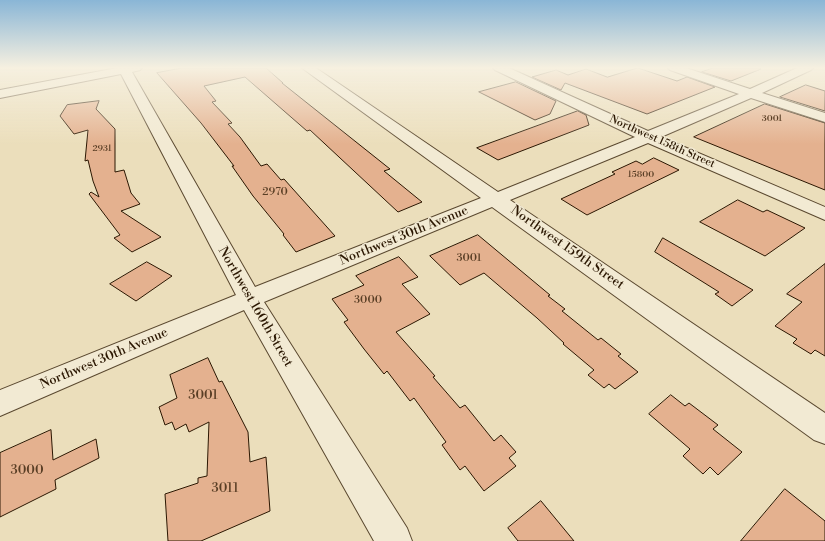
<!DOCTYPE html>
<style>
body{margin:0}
canvas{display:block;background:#ebdebb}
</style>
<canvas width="825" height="541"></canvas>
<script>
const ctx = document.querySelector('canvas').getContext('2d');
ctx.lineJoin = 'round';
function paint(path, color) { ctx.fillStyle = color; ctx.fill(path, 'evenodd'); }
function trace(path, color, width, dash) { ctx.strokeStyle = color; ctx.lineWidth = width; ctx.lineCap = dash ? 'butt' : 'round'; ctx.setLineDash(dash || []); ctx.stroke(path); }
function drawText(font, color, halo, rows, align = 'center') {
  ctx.font = font + ' "Libre Bodoni",serif'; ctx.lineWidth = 3; ctx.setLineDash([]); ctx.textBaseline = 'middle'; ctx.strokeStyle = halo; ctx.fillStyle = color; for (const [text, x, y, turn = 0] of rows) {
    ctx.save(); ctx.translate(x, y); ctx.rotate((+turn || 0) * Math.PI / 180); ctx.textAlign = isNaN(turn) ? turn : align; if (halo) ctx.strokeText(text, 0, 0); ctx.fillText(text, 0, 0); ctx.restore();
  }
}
const building = new Path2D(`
 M182 68H266L283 83H282L390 169 384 171 422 202 398 212 310 130 307 131 245 77 204 86 216 101 212 102 232 123 228 124 240 137 261 166 267 164 281 180 284 179 335 236 296 252 283 235 284 234 253 196 232 166H234L201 123 157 73Z
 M638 68 677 81 687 77 715 87 647 114 565 83 561 90 532 77 556 70 568 75 586 69 607 77Z
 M713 68H760L761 69 731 81 702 72Z
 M516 82 556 101 550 114 535 120 479 92Z
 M806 85 825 91V111L780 97Z
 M99 101 96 109 115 129V172L124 170 131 193 140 204 121 211 161 237 132 252 114 238 120 235 89 194 91 192 99 197 93 181 88 160 85 161 88 130 74 134 60 116 67 105Z
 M765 104 825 123V190L694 137Z
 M578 111 586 115 589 125 498 160 477 148Z
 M654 158 679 170 587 215 561 199 615 174 612 172 636 161 642 164Z
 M738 200 763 212 767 210 805 228 765 256 700 222Z
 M478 235 550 295 548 296 565 309 562 311 598 340 601 338 621 354 618 356 638 372 615 389 609 384 604 388 588 375 594 370 563 344 564 343 537 318 484 273 460 285 430 256Z
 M663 238 753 290 732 306 715 294 719 292 655 252Z
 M399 257 418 277 402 284 430 314 396 332 435 376 433 377 460 408 465 405 494 441 501 435 516 452 509 458 516 466 484 491 465 466 460 470 442 445 446 442 414 398 410 401 387 371 384 374 364 349 344 322 348 320 332 299 364 285 356 276Z
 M147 262 172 276 136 301 110 284Z
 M825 264V356L815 350 811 354 793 343 797 339 775 326 802 302 787 294Z
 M208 358 219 382 222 381 248 432 250 462 266 457 270 511 201 541H168L165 494 198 483V478L207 476 209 422 189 432 186 424 175 430 172 422 165 425 159 407 177 398 170 375Z
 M671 395 685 406 689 403 718 425 713 429 742 452 718 475 710 467 703 474 683 456 690 449 649 414Z
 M51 430 53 460 96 439 99 458 55 480 56 489 0 517V453Z
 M785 489 825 521V541H741Z
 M541 501 574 541H518L508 528Z`);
paint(building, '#e4b18f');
trace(building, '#2b1702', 1);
const street = new Path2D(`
 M117 68H142L140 70 132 72 255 287 481 198 302 68H316L498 192 635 137 495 70 493 68H509L648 131 739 94 670 70 668 68H686L750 89 797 68H813L811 70 762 93 825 113V122L751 98 661 137 825 207V220L648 143 510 200 825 413V444L814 440 492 207 264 302 407 528 412 541H374L244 310 0 416V390L236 295 121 74 0 98V90Z`);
trace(street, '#5b4930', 2);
paint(street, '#f2ead3');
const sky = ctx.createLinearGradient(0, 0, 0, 144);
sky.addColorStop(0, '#8ab6d6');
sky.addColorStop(0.47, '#f6f0e0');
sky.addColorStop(1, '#f6f0e000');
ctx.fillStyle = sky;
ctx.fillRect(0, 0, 825, 144);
drawText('9px', '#593e25', null, [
 ["3001",772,119],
 ["2931",102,149],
 ["15800",641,175]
]);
drawText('11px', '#2b1702', '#f2ead3', [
 ["Northwest 158th Street",662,142,24]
]);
drawText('11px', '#593e25', null, [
 ["2970",275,192],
 ["3001",469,258],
 ["3000",368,300]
]);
drawText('13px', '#2b1702', '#f2ead3', [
 ["Northwest 30th Avenue",404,236,-22],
 ["Northwest 159th Street",567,248,35],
 ["Northwest 160th Street",255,307,60],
 ["Northwest 30th Avenue",104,359,-23]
]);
drawText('13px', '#593e25', null, [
 ["3001",203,396],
 ["3000",27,471],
 ["3011",225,489]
]);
</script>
